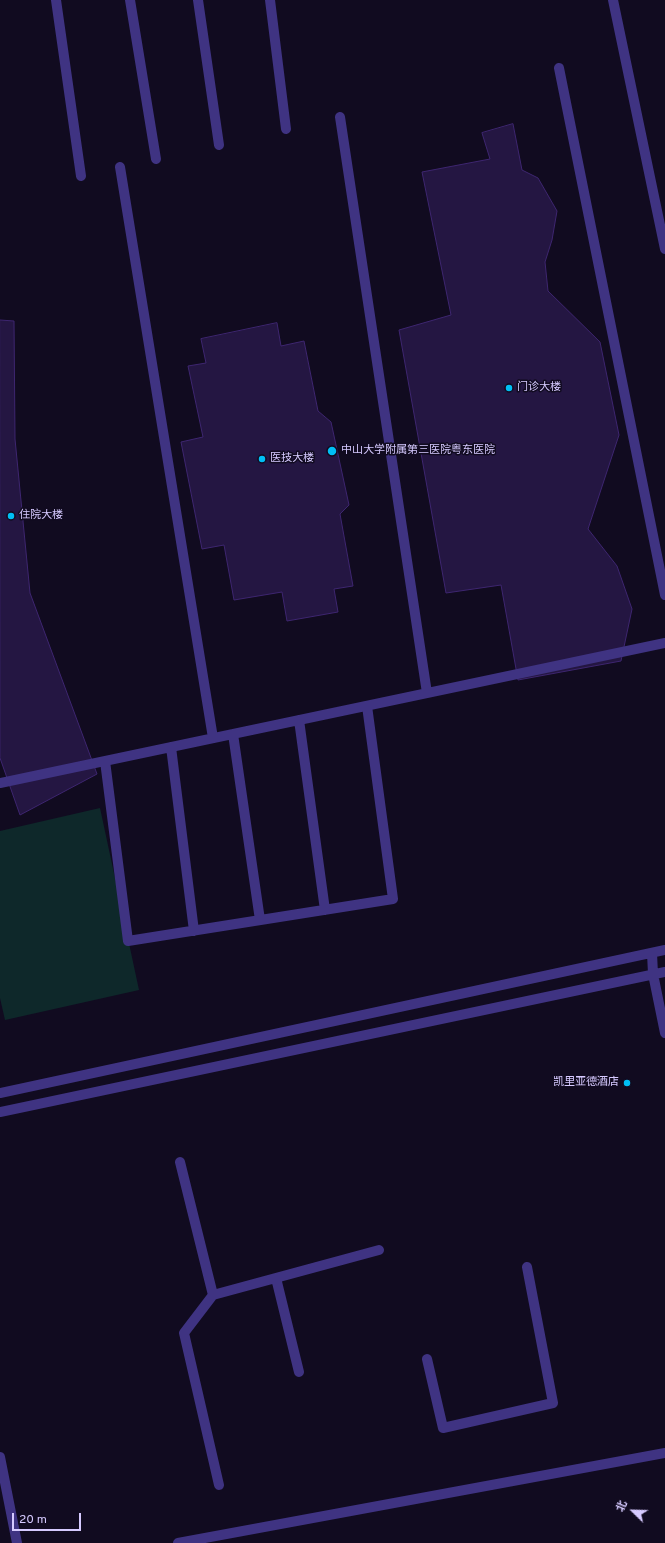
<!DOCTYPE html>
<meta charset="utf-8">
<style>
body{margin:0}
#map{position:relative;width:665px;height:1543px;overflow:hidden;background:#110b20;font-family:Overpass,"Noto Sans SC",sans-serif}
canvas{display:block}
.north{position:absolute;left:613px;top:1491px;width:40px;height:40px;-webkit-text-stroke:3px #110b20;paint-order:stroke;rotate:293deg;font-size:11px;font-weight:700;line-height:16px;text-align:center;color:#d6caff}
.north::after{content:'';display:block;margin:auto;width:14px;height:18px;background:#d6caff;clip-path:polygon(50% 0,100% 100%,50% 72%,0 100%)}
.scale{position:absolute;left:12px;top:1513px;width:69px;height:18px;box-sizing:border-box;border:2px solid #d6caff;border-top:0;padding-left:5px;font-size:12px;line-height:14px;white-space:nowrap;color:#d6caff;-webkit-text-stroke:3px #110b20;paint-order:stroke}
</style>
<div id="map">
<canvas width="665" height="1543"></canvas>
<div class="north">北</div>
<div class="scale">20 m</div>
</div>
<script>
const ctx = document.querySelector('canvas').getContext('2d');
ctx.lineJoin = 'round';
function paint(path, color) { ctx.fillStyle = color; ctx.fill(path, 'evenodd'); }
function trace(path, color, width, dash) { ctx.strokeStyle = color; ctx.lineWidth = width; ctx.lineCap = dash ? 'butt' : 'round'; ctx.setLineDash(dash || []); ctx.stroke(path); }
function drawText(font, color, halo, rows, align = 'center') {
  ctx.font = font + ' Overpass,"Noto Sans SC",sans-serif'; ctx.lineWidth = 3; ctx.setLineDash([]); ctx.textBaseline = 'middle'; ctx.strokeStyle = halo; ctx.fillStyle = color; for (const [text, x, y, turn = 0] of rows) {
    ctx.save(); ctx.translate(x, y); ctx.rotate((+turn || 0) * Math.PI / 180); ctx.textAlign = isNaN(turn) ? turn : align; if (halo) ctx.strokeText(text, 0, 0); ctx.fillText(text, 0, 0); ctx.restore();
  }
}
paint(new Path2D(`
 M100 808 139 990 5 1020 0 998V831Z`), '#0e282a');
const building = new Path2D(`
 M513 124 522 170 538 178 557 211 552 240 545 262 548 291 600 342 619 435 588 529 617 566 632 609 621 661 518 680 501 585 446 593 399 330 451 315 422 172 490 159 482 133Z
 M0 320 14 321 15 439 30 593 97 774 20 815 0 758Z
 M277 323 281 346 304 341 318 411 331 422 349 505 340 514 353 586 334 589 338 612 287 621 282 592 234 600 224 545 202 549 181 442 203 437 188 366 206 363 201 339Z`);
paint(building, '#241642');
trace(building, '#3e2670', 1);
trace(new Path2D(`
 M56 0 81 176
 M130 0 156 159
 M198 0 219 145
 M270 0 286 129
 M613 0 665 249
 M559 68 665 595
 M340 117 427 693
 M120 167 213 738
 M299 720 325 910
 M233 734 260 920
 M171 747 194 931
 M105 761 128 941 393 899 367 706
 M0 783 665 643`), '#3f3382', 10);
trace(new Path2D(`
 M652 953 653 974 665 1033
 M0 1093 665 950
 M0 1112 665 972
 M180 1162 213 1295 184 1333 219 1485
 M276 1278 299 1372
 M213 1295 379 1250
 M427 1359 443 1428 553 1403 527 1267
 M0 1457 17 1543
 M178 1543 665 1453`), '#3f3382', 10);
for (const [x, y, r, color] of [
 [509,388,4,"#00bff5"],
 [332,451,5,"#00bff5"],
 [262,459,4,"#00bff5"],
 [11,516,4,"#00bff5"],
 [627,1083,4,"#00bff5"]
]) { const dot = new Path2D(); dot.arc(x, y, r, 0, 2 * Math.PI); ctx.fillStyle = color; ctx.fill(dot); trace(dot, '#110b20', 1.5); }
drawText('11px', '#d6caff', '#110b20', [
 ["门诊大楼",517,388],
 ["中山大学附属第三医院粤东医院",341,451],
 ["医技大楼",270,459],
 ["住院大楼",19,516],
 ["凯里亚德酒店",619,1083,"right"]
], 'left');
</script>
